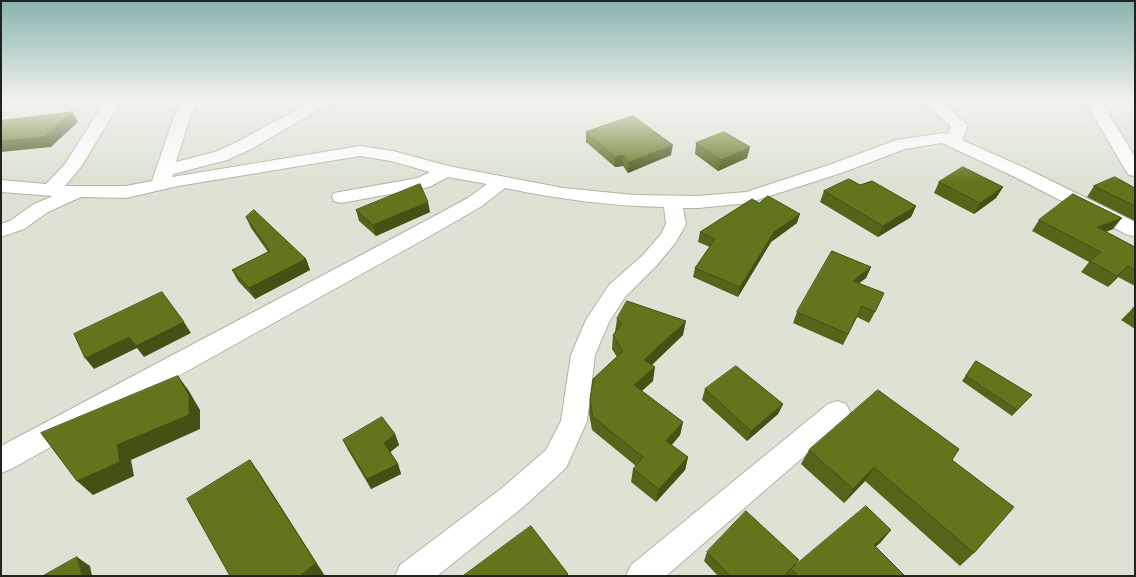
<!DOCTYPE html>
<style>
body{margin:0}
#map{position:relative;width:1136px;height:577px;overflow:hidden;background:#dde2d4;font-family:"Asap Condensed",sans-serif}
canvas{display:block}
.frame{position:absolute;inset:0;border:2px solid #21231e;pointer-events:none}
</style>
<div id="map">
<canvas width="1136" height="577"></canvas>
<div class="frame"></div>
</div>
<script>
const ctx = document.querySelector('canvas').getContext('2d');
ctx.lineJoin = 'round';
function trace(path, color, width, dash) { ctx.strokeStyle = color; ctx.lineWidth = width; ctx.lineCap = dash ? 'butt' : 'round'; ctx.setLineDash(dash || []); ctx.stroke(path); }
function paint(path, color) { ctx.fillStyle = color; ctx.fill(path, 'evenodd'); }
const minor = new Path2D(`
 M105 101H121L81 167 65 186H126L152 181 174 117 182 101H198L190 117 176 162 215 152 239 141 312 101H331L328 104 251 149 227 160 173 174 172 177 360 146 393 151 448 166 563 188 634 195 698 196 746 192 829 165 896 140 944 133 948 134 951 126 922 101H940L968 125 962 140 1027 169 1135 222V236L1128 235 1015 177 942 143 905 149 841 173 748 203 698 208H683L686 224 676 242 657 265 625 297 609 322 595 355 587 421 566 468 522 508 437 576H395L400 565 502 488 546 450 561 421 571 355 586 320 609 285 643 255 661 234 666 224 664 207C609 206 559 199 505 188L482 206 430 236 11 469 1 473V446L416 226 468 198 487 184 448 177 429 187 423 188 341 203 334 201 332 197 334 193 418 178 430 172 391 161 360 156 178 186 126 198 81 197 48 212 24 229 1 237V224L10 221 34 204 53 196 1 192V180L46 184 65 164Z
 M1085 101H1101L1135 157V176L1129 175 1126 171Z
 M837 401 846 404 850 412 846 420 666 576H626L631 565 828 404Z`);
trace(minor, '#b0b4a7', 2);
paint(minor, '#fff');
paint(new Path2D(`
 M586 132 671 155 628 173 623 166 615 167 586 142Z
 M696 143 747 158 718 171 695 154Z
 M939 182 1003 187 996 198 974 214 934 193Z
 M860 185 916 206 911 217 878 237 820 202 824 191Z
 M1094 186 1135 188V221L1087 197Z
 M356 210 430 212 376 236 359 221Z
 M246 217 306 259 310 270 255 299 238 281 232 270 268 252 251 228Z
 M1039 220 1113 229 1106 232 1135 247V286L1118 277 1108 287 1081 272 1089 262 1032 231Z
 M797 223 771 242 738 297 693 277 695 268 710 247 698 242 700 232Z
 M871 267 866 278 859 283 875 312 869 323 857 317 843 345 793 323 797 312Z
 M1135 306V329L1121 320Z
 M617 319 683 335 652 365 653 381 642 391 683 422 680 435 672 445 688 457 685 470 656 502 631 482 633 469 636 466 592 430 589 413 590 400 617 357 612 349 613 335 615 332Z
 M976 361 1032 395 1012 416 962 381Z
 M705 389 783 404 778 414 747 441 702 400Z
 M395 434 399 445 390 452 398 464 401 474 371 489 348 450 343 440Z
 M809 450 952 460 974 553 960 566 865 481 844 503 801 464Z
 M891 530 880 543 875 547 905 576H718L704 561 707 552 796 565Z`), '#536518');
paint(new Path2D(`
 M72 112 78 122 51 147 1 152V141Z
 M673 145 671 155 628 173 629 162Z
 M750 147 747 158 718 171 721 160Z
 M623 155V166L615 167V157Z
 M1003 187 996 198 974 214 980 203Z
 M428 202 430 212 376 236 373 225Z
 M916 206 911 217 878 237 883 226Z
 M800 214 797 223 771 242 738 297 740 287 774 232Z
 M1122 218 1113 229 1088 237 1097 227Z
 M306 259 310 270 255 299 249 288Z
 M1128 266 1118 277 1108 287 1117 276Z
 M871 267 866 278 848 292 853 281Z
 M686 321 683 335 642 374 644 360Z
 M184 322 191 333 144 357 137 348 94 369 85 358 129 337Z
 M655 367 653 381 632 399 634 385Z
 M178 376 189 391 200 410V429L131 460 134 476 93 495 77 481 117 445Z
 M783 404 778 414 747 441 751 431Z
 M683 422 680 435 663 454 666 441Z
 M395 434 399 445 388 454 384 443Z
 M688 457 685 470 656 502 659 489Z
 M250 460 260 474 325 576H300Z
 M398 464 401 474 371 489 367 479Z
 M874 467 865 481 844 503 853 489Z
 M891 530 880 543 863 558 874 545Z
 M77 557 90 566 92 576H82Z
 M799 560 793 569H791L786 576H784Z`), '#435214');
const building = new Path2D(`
 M72 112 44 137 1 141V121Z
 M633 116 673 145 629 162 623 155 615 157 586 132Z
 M724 132 750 147 721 160 696 143Z
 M963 167 1003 187 980 203 939 182Z
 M1115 177 1135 188V206L1094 186Z
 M849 179 860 185 872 181 916 206 883 226 824 191Z
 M420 184 428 202 373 225 356 210Z
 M1073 194 1122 218 1097 227 1135 247V270L1128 266 1117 276 1090 261 1101 252 1039 220Z
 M768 196 800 214 774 232 740 287 695 268 715 239 700 232 752 199 759 203Z
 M254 210 306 259 249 288 232 270 270 251 246 217Z
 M832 251 871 267 853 281 884 293 875 312 862 306 848 334 797 312Z
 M162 292 184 322 136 346 129 337 85 358 74 334Z
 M627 301 686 321 644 360 655 367 634 385 683 422 666 441 688 457 659 489 633 469 643 457 593 417 590 400 593 379 623 351 613 335 622 324 617 319Z
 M1135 306V311L1132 310Z
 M976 361 1032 395 1017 410 966 376Z
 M736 366 783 404 751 431 705 389Z
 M178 376 189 395V415L117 445 120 462 77 481 41 433Z
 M878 390 959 449 952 460 1014 507 974 553 874 467 853 489 809 450Z
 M382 417 395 434 384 443 398 464 367 479 343 440Z
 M250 460 316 563 300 576H230L187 499Z
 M866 506 891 530 874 545 905 576H798L791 569Z
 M746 511 799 560 784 576H730L707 552Z
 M531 526 568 574 566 576H463Z
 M77 557 82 576H43Z`);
paint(building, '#60751c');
trace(building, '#435214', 1);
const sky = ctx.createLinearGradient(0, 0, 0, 182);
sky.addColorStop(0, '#87b2af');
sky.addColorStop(0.55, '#f0f2ec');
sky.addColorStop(1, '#f0f2ec00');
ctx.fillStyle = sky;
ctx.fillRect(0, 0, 1136, 182);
</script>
